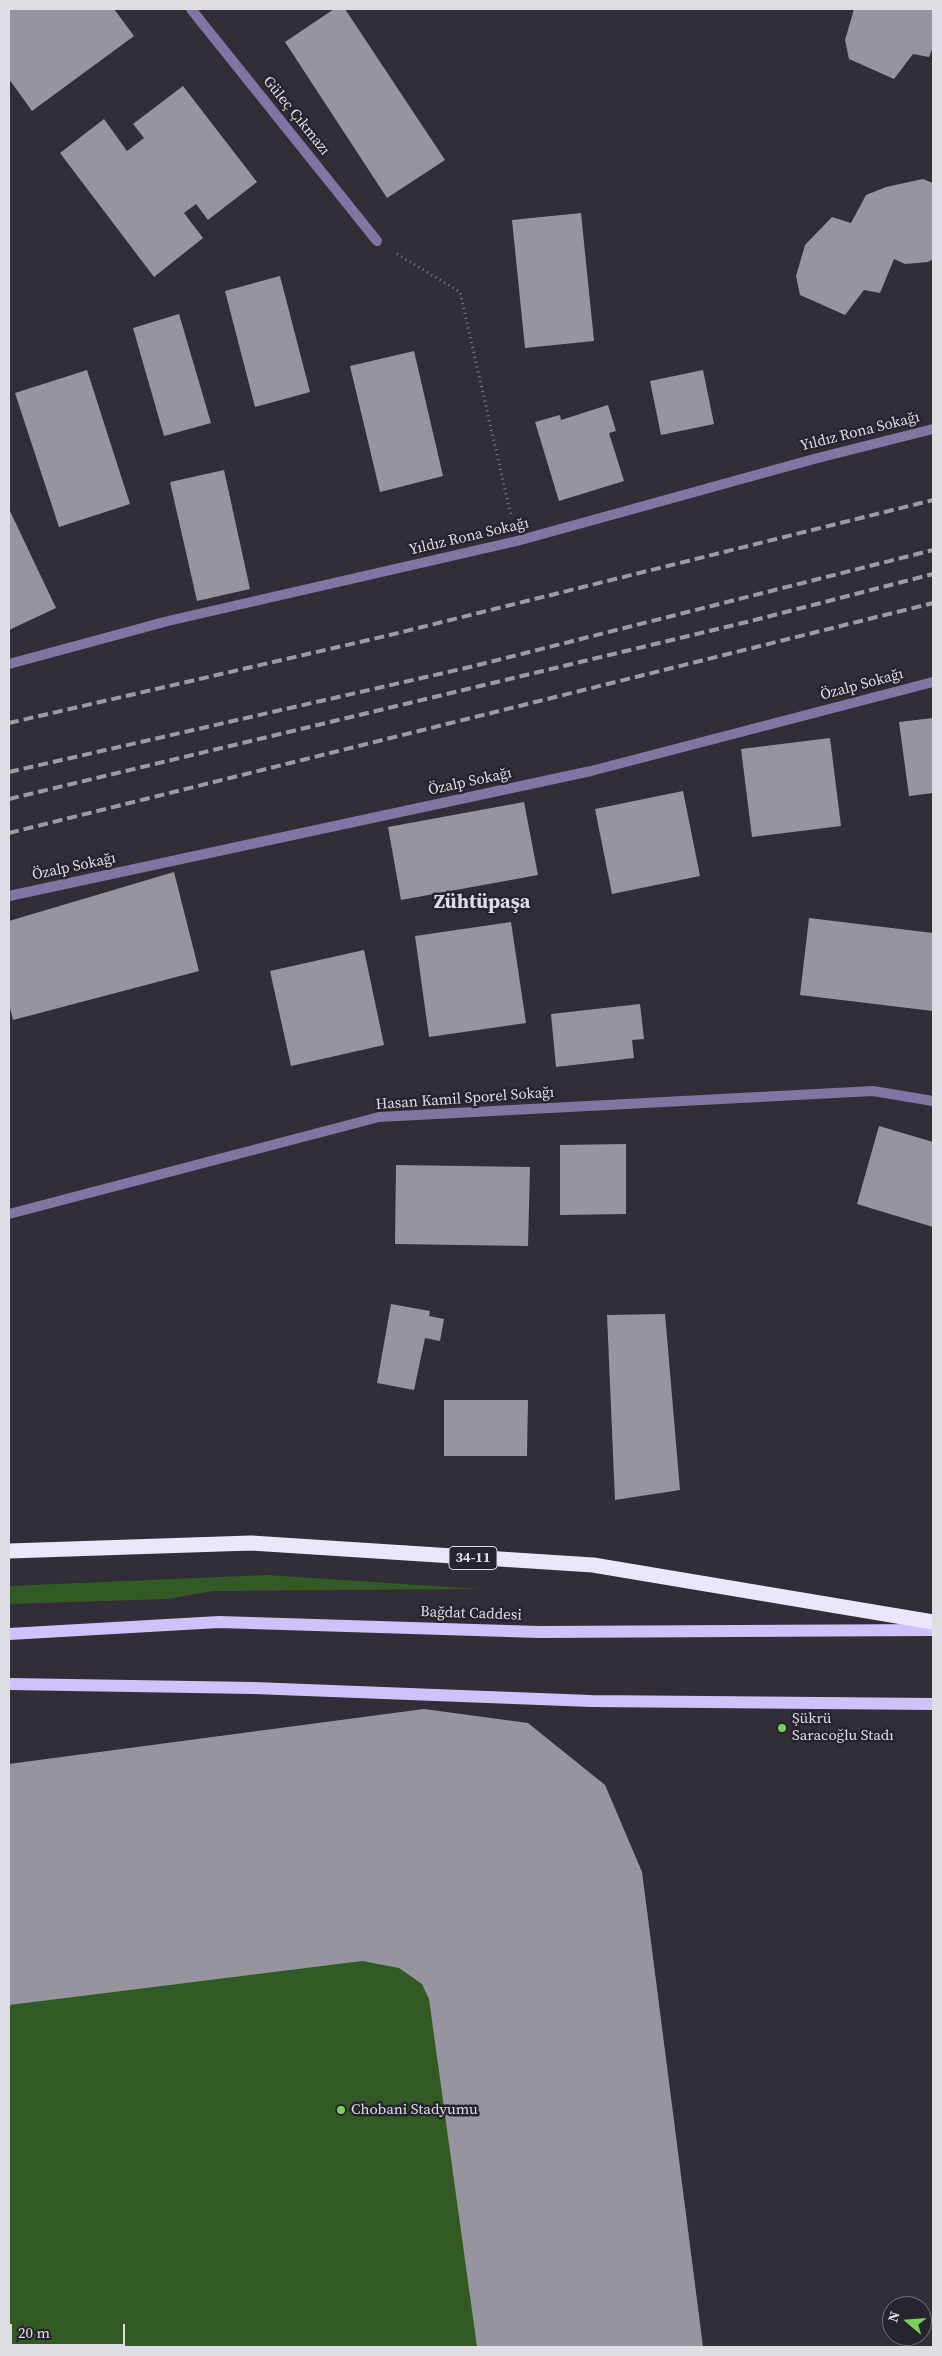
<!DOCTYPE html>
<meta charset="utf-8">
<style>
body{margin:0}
#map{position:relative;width:942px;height:2356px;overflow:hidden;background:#312e38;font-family:"Source Serif 4",serif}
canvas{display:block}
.frame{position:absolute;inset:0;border:10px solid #dedde4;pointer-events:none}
.north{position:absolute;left:882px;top:2296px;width:50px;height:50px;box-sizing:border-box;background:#27242e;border:1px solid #706e77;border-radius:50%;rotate:288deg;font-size:14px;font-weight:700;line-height:20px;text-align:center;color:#dedde4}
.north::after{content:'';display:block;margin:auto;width:18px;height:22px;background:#7ad157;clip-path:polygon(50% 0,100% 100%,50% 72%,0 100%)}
.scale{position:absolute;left:10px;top:2324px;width:115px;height:22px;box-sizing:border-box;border:2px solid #dedde4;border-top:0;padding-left:6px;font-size:15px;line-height:18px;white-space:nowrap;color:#dedde4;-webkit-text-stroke:4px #27242e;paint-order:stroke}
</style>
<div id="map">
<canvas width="942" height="2356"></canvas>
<div class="frame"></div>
<div class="north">N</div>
<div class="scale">20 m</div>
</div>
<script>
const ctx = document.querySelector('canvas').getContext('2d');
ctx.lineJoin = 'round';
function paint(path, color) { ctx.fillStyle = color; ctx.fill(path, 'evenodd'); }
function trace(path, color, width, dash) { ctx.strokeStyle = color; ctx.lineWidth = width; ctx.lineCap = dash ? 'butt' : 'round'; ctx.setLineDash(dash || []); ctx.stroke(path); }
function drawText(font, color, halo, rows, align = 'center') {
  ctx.font = font + ' "Source Serif 4",serif'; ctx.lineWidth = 5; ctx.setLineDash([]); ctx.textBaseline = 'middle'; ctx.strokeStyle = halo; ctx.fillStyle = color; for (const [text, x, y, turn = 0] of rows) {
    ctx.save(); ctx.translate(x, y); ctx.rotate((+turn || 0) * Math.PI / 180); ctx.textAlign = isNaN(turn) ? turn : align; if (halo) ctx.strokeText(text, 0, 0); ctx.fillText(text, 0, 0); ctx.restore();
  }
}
paint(new Path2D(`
 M266 1575 481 1589 213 1591 168 1599 9 1604V1586Z
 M424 1709 605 1785 642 1872 703 2347H9V1764Z`), '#335a24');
paint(new Path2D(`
 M9 9H114L134 36 32 111 9 79Z
 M334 9H345L445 160 387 198 285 42Z
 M854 9H933V47L929 57 913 54 894 79 849 59 845 40Z
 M183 86 257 182 208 220 196 204 184 213 203 238 154 277 60 153 104 119 127 151 144 138 133 124Z
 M923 179 933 183V259L928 262 905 264 894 259 880 293 864 290 845 315 800 295 796 276 805 245 832 217 851 223 866 195 886 187Z
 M581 213 594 341 525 348 512 220Z
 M280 276 310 392 255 407 225 291Z
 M179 314 211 423 164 436 133 328Z
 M414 351 443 476 380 492 350 366Z
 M87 370 130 504 59 527 15 393Z
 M703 370 714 424 661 435 650 381Z
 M608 405 616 431 609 433 624 481 559 501 535 422 560 415 561 420Z
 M224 470 250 589 197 601 170 482Z
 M9 509 56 608 9 630Z
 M933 718V793L909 796 899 722Z
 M830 738 841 826 752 837 741 749Z
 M683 791 700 876 612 894 595 809Z
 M524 802 538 875 401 900 388 827Z
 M174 872 199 971 13 1020 9 1004V921Z
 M809 918 933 933V1011L800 995Z
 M511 922 526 1023 429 1037 415 936Z
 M364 950 384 1045 291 1066 270 971Z
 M640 1004 644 1039 632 1040 634 1058 556 1067 551 1014Z
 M879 1126 933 1142V1227L857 1204Z
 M626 1144V1214L560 1215V1145Z
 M396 1165 530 1167 528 1246 395 1244Z
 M391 1304 430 1311 429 1316 444 1319 440 1341 425 1338 414 1390 377 1383Z
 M665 1314 680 1490 615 1500 607 1315Z
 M444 1400H528L527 1456H444Z
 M424 1709 528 1723 605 1785 642 1872 703 2347H477L429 1999 422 1984 399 1968 362 1961 9 2005V1764Z`), '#9794a0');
trace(new Path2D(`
 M397 254 460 292 511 516`), '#807d86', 3, [1, 4]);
trace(new Path2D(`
 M191 9 377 241
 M9 664 168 621 517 541 814 459 933 429
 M9 896 591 771 933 682
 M9 1214 379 1117 873 1091 933 1101`), '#8175a3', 10);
trace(new Path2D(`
 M9 1634 219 1622 539 1632 933 1630
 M9 1684 254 1688 591 1701 933 1704`), '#d0c1fa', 12);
trace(new Path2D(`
 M9 1551 251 1543 593 1565 933 1622`), '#ece6fd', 15);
trace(new Path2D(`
 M9 723 390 635 933 500
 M9 772 470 667 933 550
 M9 799 751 621 933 574
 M9 833 933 603`), '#9c9aa2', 4, [10, 5]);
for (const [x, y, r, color] of [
 [782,1728,5,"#7ad157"],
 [341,2110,5,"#7ad157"]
]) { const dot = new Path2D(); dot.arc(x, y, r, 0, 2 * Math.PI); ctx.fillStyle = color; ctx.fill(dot); trace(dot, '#27242e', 2); }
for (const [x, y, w] of [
 [473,1558,48]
]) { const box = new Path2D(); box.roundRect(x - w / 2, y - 11.5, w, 23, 4); ctx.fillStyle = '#27242e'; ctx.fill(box); trace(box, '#dedde4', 1); }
drawText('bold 14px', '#dedde4', null, [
 ["34-11",473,1558]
]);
drawText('15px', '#dedde4', '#27242e', [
 ["Güleç Çıkmazı",296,116,51],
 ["Yıldız Rona Sokağı",860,432,-14],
 ["Yıldız Rona Sokağı",469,537,-13],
 ["Özalp Sokağı",862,685,-15],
 ["Özalp Sokağı",470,782,-12],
 ["Özalp Sokağı",74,867,-12],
 ["Hasan Kamil Sporel Sokağı",465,1099,-4],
 ["Bağdat Caddesi",471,1614,2]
]);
drawText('15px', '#dedde4', '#27242e', [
 ["Şükrü",792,1719],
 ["Saracoğlu Stadı",792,1736],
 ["Chobani Stadyumu",351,2110]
], 'left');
drawText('bold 20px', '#dedbe8', '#27242e', [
 ["Zühtüpaşa",482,903]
]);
</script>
